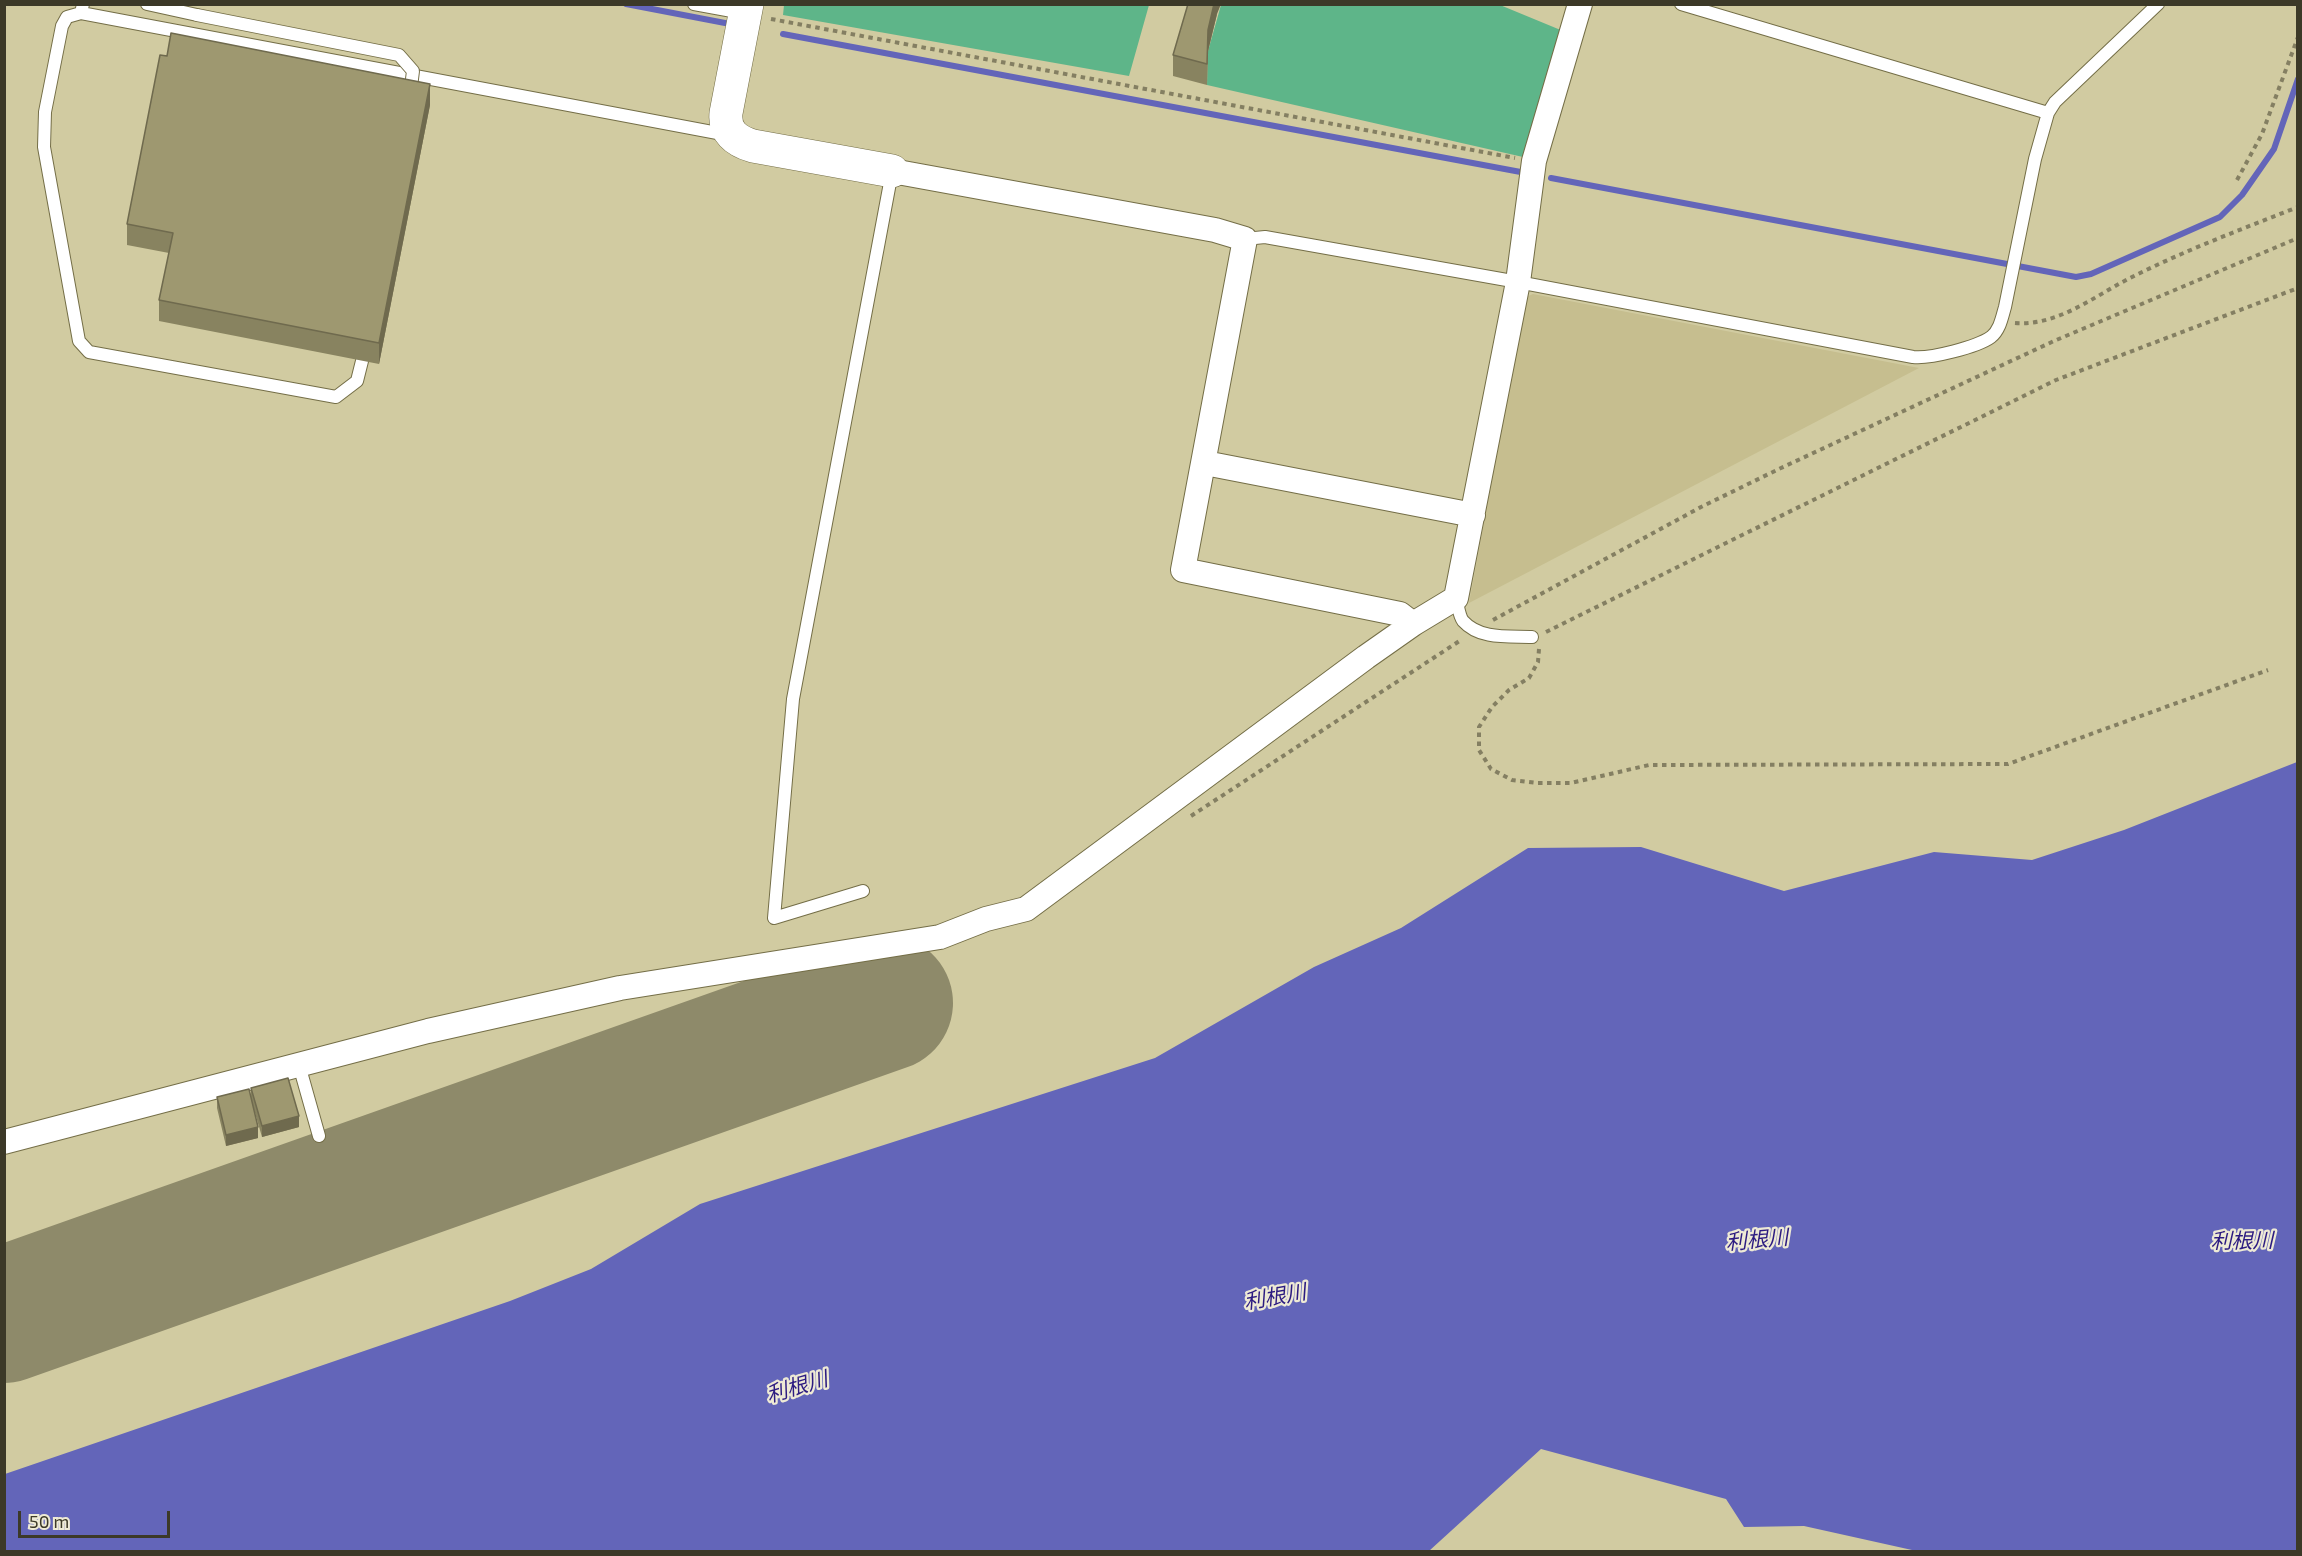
<!DOCTYPE html>
<meta charset="utf-8">
<style>
body{margin:0}
#map{position:relative;width:2302px;height:1556px;overflow:hidden;background:#d1cba1;font-family:"Exo 2",sans-serif}
canvas{display:block}
.frame{position:absolute;inset:0;border:6px solid #3c3928;pointer-events:none}
.scale{position:absolute;left:18px;top:1511px;width:152px;height:27px;box-sizing:border-box;border:3px solid #3c3928;border-top:0;padding-left:8px;font-size:18px;line-height:21px;white-space:nowrap;color:#3c3928;-webkit-text-stroke:4px #eeead5;paint-order:stroke}
</style>
<div id="map">
<canvas width="2302" height="1556"></canvas>
<div class="frame"></div>
<div class="scale">50 m</div>
</div>
<script>
const ctx = document.querySelector('canvas').getContext('2d');
ctx.lineJoin = 'round';
function paint(path, color) { ctx.fillStyle = color; ctx.fill(path, 'evenodd'); }
function trace(path, color, width, dash) { ctx.strokeStyle = color; ctx.lineWidth = width; ctx.lineCap = dash ? 'butt' : 'round'; ctx.setLineDash(dash || []); ctx.stroke(path); }
function drawText(font, color, halo, rows, align = 'center') {
  ctx.font = font + ' "Exo 2","Noto Sans JP",sans-serif'; ctx.lineWidth = 4.5; ctx.setLineDash([]); ctx.textBaseline = 'middle'; ctx.strokeStyle = halo; ctx.fillStyle = color; for (const [text, x, y, turn = 0] of rows) {
    ctx.save(); ctx.translate(x, y); ctx.rotate((+turn || 0) * Math.PI / 180); ctx.textAlign = isNaN(turn) ? turn : align; if (halo) ctx.strokeText(text, 0, 0); ctx.fillText(text, 0, 0); ctx.restore();
  }
}
paint(new Path2D(`
 M1533 294 1919 368 1469 603 1526 297Z`), '#c6be8f');
paint(new Path2D(`
 M784 5V4L1149 5 1129 76 783 15Z
 M1221 5H1500L1563 31 1532 151 1523 157 1207 85 1208 51Z`), '#5eb589');
paint(new Path2D(`
 M2297 762V1551L1921 1552 1804 1526 1744 1527 1726 1499 1541 1449 1429 1551H5V1474L510 1301 591 1269 700 1204 1155 1058 1314 967 1401 928 1528 848 1641 847 1784 891 1934 852 2032 860 2124 830Z`), '#6365b9');
trace(new Path2D(`
 M626 4 725 23
 M783 34 1526 173
 M1551 178 2076 277 2091 274 2220 217 2242 195 2274 149 2298 79`), '#6365b9', 6);
trace(new Path2D(`
 M4 1315 885 1003`), '#8e8a6a', 136);
const lane = new Path2D(`
 M83 4 81 13 67 17 62 26 45 112 44 147 79 341 89 352 336 397 357 381 362 361
 M147 4 197 15
 M694 4 743 13
 M1681 4 2048 113
 M81 13 728 135
 M1245 239 1265 237 1518 282 1913 357C1930 359 1977 347 1991 337 2000 330 2002 317 2005 307L2035 159 2048 113 2055 102 2158 4
 M1456 598C1458 605 1459 616 1463 621 1480 640 1509 636 1532 637
 M863 891 774 918 793 699 892 172
 M299 1065 319 1136`);
const street = new Path2D(`
 M892 171 1215 230 1245 239 1183 570 1400 614 1413 624
 M1205 463 1473 515
 M4 1142 428 1031 620 988 940 937 986 919 1026 909 1366 657 1413 624 1456 598 1518 282 1534 161 1580 4`);
const secondary = new Path2D(`
 M747 4 726 113C724 132 736 141 753 146L892 171`);
trace(lane, '#746e47', 14);
trace(street, '#746e47', 26);
trace(secondary, '#746e47', 34);
trace(new Path2D(`
 M771 19 1515 158
 M2237 180 2262 134 2298 37
 M2015 323C2059 326 2094 296 2132 277 2186 250 2242 229 2298 207
 M1493 620 1701 507 1781 468 2054 341 2298 238
 M1546 632 2056 380 2298 288
 M1539 649 1538 662 1529 678 1509 690 1492 707 1479 727V750L1491 769 1512 780 1538 783H1571L1649 765 2008 764 2268 670
 M1191 816 1461 640`), '#847f62', 4, [4.5, 4.5]);
trace(lane, '#fff', 12);
trace(street, '#fff', 24);
trace(secondary, '#fff', 33);
const laneBridge = new Path2D(`
 M197 15 399 55 413 71 410 95`);
trace(laneBridge, '#746e47', 14, []);
trace(laneBridge, '#fff', 12);
paint(new Path2D(`
 M1217 14 1208 51 1207 85 1173 76V55Z
 M430 105 379 364 159 321V300L169 253 127 245V224Z
 M251 1088 299 1127 262 1137 251 1099Z
 M217 1097 258 1138 226 1146 217 1108Z`), '#888360');
paint(new Path2D(`
 M1214 4H1221L1217 14 1208 51 1207 85 1208 30Z
 M430 84V105L379 364V343Z
 M299 1116V1127L262 1137V1126Z
 M258 1127V1138L226 1146V1135Z`), '#6f6a4e');
const building = new Path2D(`
 M1188 4H1214L1208 30 1207 64 1173 55Z
 M171 33 430 84 379 343 159 300 173 233 127 224 160 55 167 56Z
 M288 1078 299 1116 262 1126 251 1088Z
 M249 1089 258 1127 226 1135 217 1097Z`);
paint(building, '#9e9870');
trace(building, '#6f6a4e', 1.5);
drawText('italic 21px', '#2c1b81', '#eeead5', [
 ["利根川",1757,1240,-5],
 ["利根川",2242,1241,-1],
 ["利根川",1275,1297,-10],
 ["利根川",797,1387,-16]
]);
</script>
